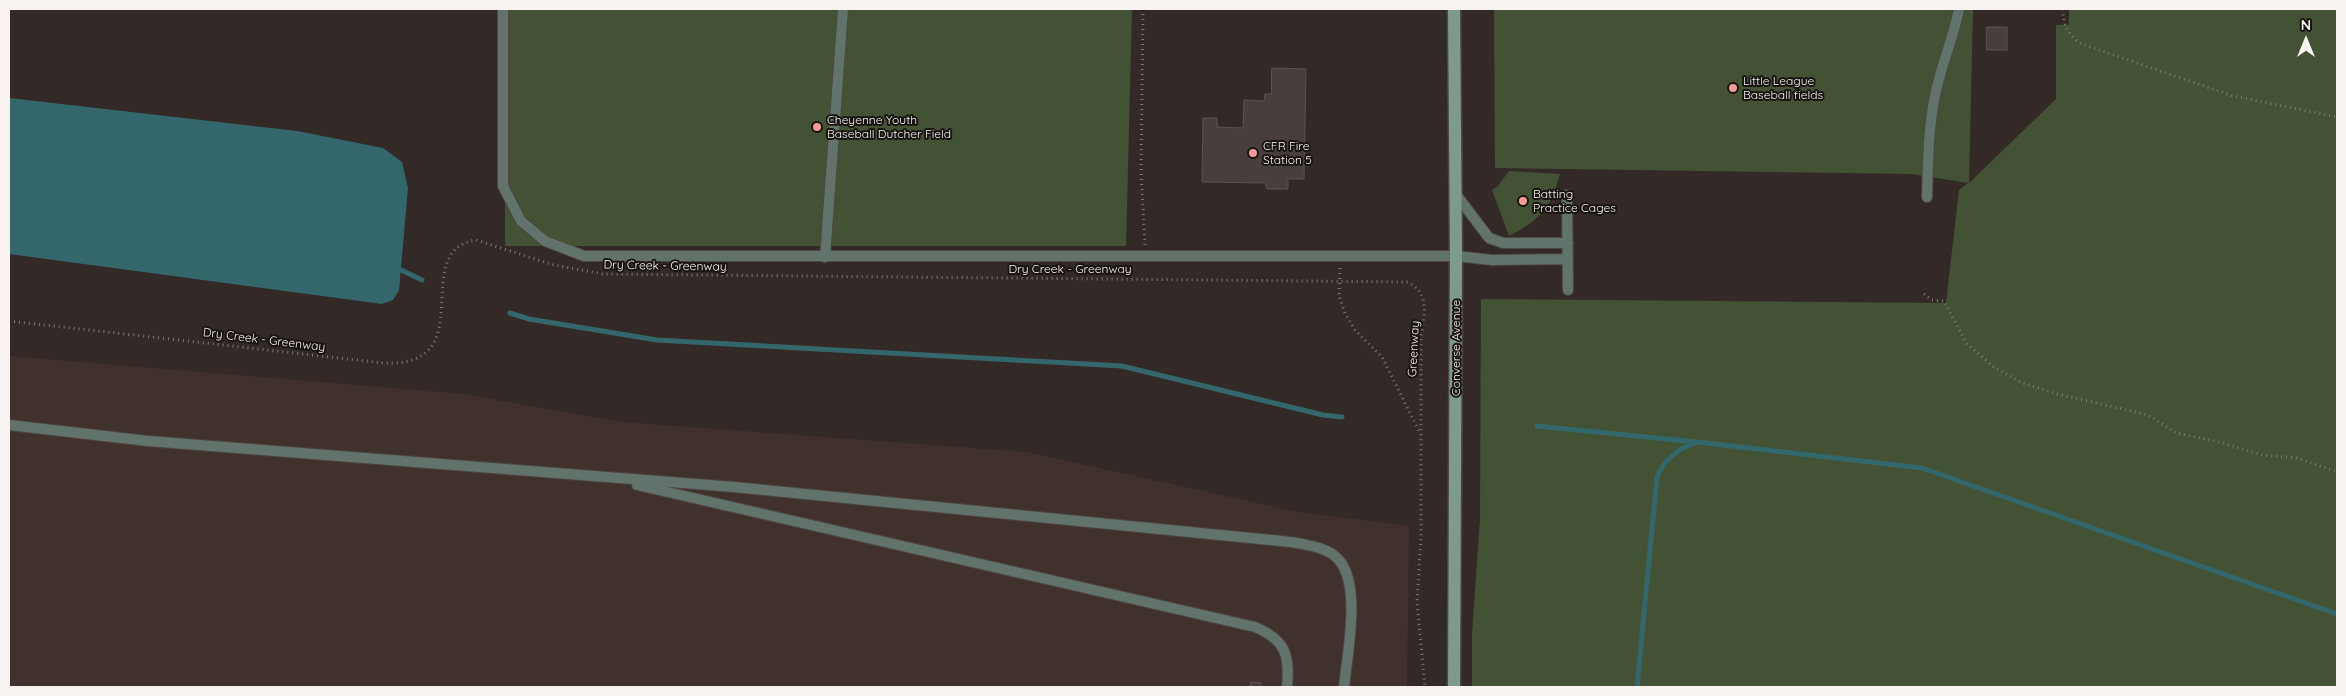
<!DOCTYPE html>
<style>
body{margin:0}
#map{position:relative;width:2346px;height:696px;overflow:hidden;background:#332a27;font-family:Quicksand,sans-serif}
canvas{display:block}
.frame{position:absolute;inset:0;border:10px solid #f8f2f0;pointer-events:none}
.north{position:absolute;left:2281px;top:15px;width:50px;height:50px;-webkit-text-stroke:4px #181412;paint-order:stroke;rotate:0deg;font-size:14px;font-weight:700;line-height:20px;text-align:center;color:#f8f2f0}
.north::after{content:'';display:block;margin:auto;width:18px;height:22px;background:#f8f2f0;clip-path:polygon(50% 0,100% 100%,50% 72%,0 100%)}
</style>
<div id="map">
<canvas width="2346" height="696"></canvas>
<div class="frame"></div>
<div class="north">N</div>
</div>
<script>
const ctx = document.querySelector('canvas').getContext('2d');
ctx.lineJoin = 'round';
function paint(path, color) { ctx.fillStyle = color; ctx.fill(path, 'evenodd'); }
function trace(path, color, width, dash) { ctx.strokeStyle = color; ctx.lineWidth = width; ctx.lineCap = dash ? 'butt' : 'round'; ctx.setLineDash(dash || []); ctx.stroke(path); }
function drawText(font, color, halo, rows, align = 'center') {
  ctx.font = font + ' Quicksand,sans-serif'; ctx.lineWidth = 4; ctx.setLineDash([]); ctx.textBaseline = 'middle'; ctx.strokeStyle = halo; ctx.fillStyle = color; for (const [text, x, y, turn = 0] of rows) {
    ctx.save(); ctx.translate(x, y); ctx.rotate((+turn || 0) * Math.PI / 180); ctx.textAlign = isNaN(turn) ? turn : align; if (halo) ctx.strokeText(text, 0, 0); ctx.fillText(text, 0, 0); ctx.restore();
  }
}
paint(new Path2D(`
 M9 356 463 394 621 422 1027 452 1298 512 1409 526 1407 687H9Z`), '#41312c');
paint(new Path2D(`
 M505 9H1132L1126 246H505Z
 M1494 9H1973L1969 183 2056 99V25H2069V9H2337V687H1472V634L1480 519 1481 299 1946 303 1959 190 1968 183 1912 174 1495 168Z
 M1509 171 1560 174C1551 208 1540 220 1509 236L1492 190 1498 186Z`), '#435234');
paint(new Path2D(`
 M9 98 297 131 383 148 402 162 408 188 399 290 393 300 382 304 9 254Z`), '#34676c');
trace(new Path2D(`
 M401 270 422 280
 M510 313 529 319 657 340 1122 366 1323 415 1342 417
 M1537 426 1697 442 1922 468 2337 614
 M1637 687 1657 477C1664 460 1677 449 1695 443`), '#34676c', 5);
const building = new Path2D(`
 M1987 27H2007V50H1987Z
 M1272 68 1306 69 1304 179H1288V189H1267L1265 183 1202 182 1203 118H1217V127L1243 128 1244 100 1264 101 1265 94H1271Z
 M1251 682 1261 683V687H1251Z`);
paint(building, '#483e3d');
trace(building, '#5c5250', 1);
const service = new Path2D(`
 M503 9V186L521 221 545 241 584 256H1456L1492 260 1568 259
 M1455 193 1489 238 1503 243H1568
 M1567 195 1568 290
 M1927 197C1928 165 1928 133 1934 101 1939 70 1953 40 1959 9
 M825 257 843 9
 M9 425 148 441 734 487 1291 542C1307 545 1327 547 1338 559 1362 584 1347 655 1344 687
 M637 485 1255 627C1286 640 1290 656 1287 687`);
const secondary = new Path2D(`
 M1454 9 1456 256 1454 687`);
trace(service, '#4f4643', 12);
trace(secondary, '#4f4643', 15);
trace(new Path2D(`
 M1143 9 1141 171 1145 245
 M2063 9C2063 25 2067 32 2079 43L2233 96 2337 117
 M1340 268 1339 296 1345 313 1355 330 1382 357 1420 433
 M1924 294 1932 300 1944 301 1967 344 1994 367 2020 382 2057 394 2148 415 2176 433 2220 442 2262 455 2297 458 2337 472
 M9 321 383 363C485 368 406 251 476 240L554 265 603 274 1407 282C1431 293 1424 314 1421 336V538L1417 602 1425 687`), '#807875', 3, [1, 4]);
trace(service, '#61736a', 10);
trace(secondary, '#7e9a8c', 12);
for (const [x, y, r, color] of [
 [1733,88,5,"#f59c96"],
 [817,127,5,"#f59c96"],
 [1253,153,5,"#f59c96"],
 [1523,201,5,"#f59c96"]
]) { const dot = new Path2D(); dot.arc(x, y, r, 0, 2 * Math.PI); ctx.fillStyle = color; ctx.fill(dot); trace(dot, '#181412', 2); }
drawText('12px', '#f8f2f0', '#181412', [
 ["Little League",1743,81],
 ["Baseball fields",1743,95],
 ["Cheyenne Youth",827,120],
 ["Baseball Dutcher Field",827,134],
 ["CFR Fire",1263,146],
 ["Station 5",1263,160],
 ["Batting",1533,194],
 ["Practice Cages",1533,208]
], 'left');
drawText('12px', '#f8f2f0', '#181412', [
 ["Dry Creek - Greenway",665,266,1],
 ["Dry Creek - Greenway",1070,269],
 ["Dry Creek - Greenway",264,340,7],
 ["Converse Avenue",1456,348,-90],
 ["Greenway",1414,349,-87]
]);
</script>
